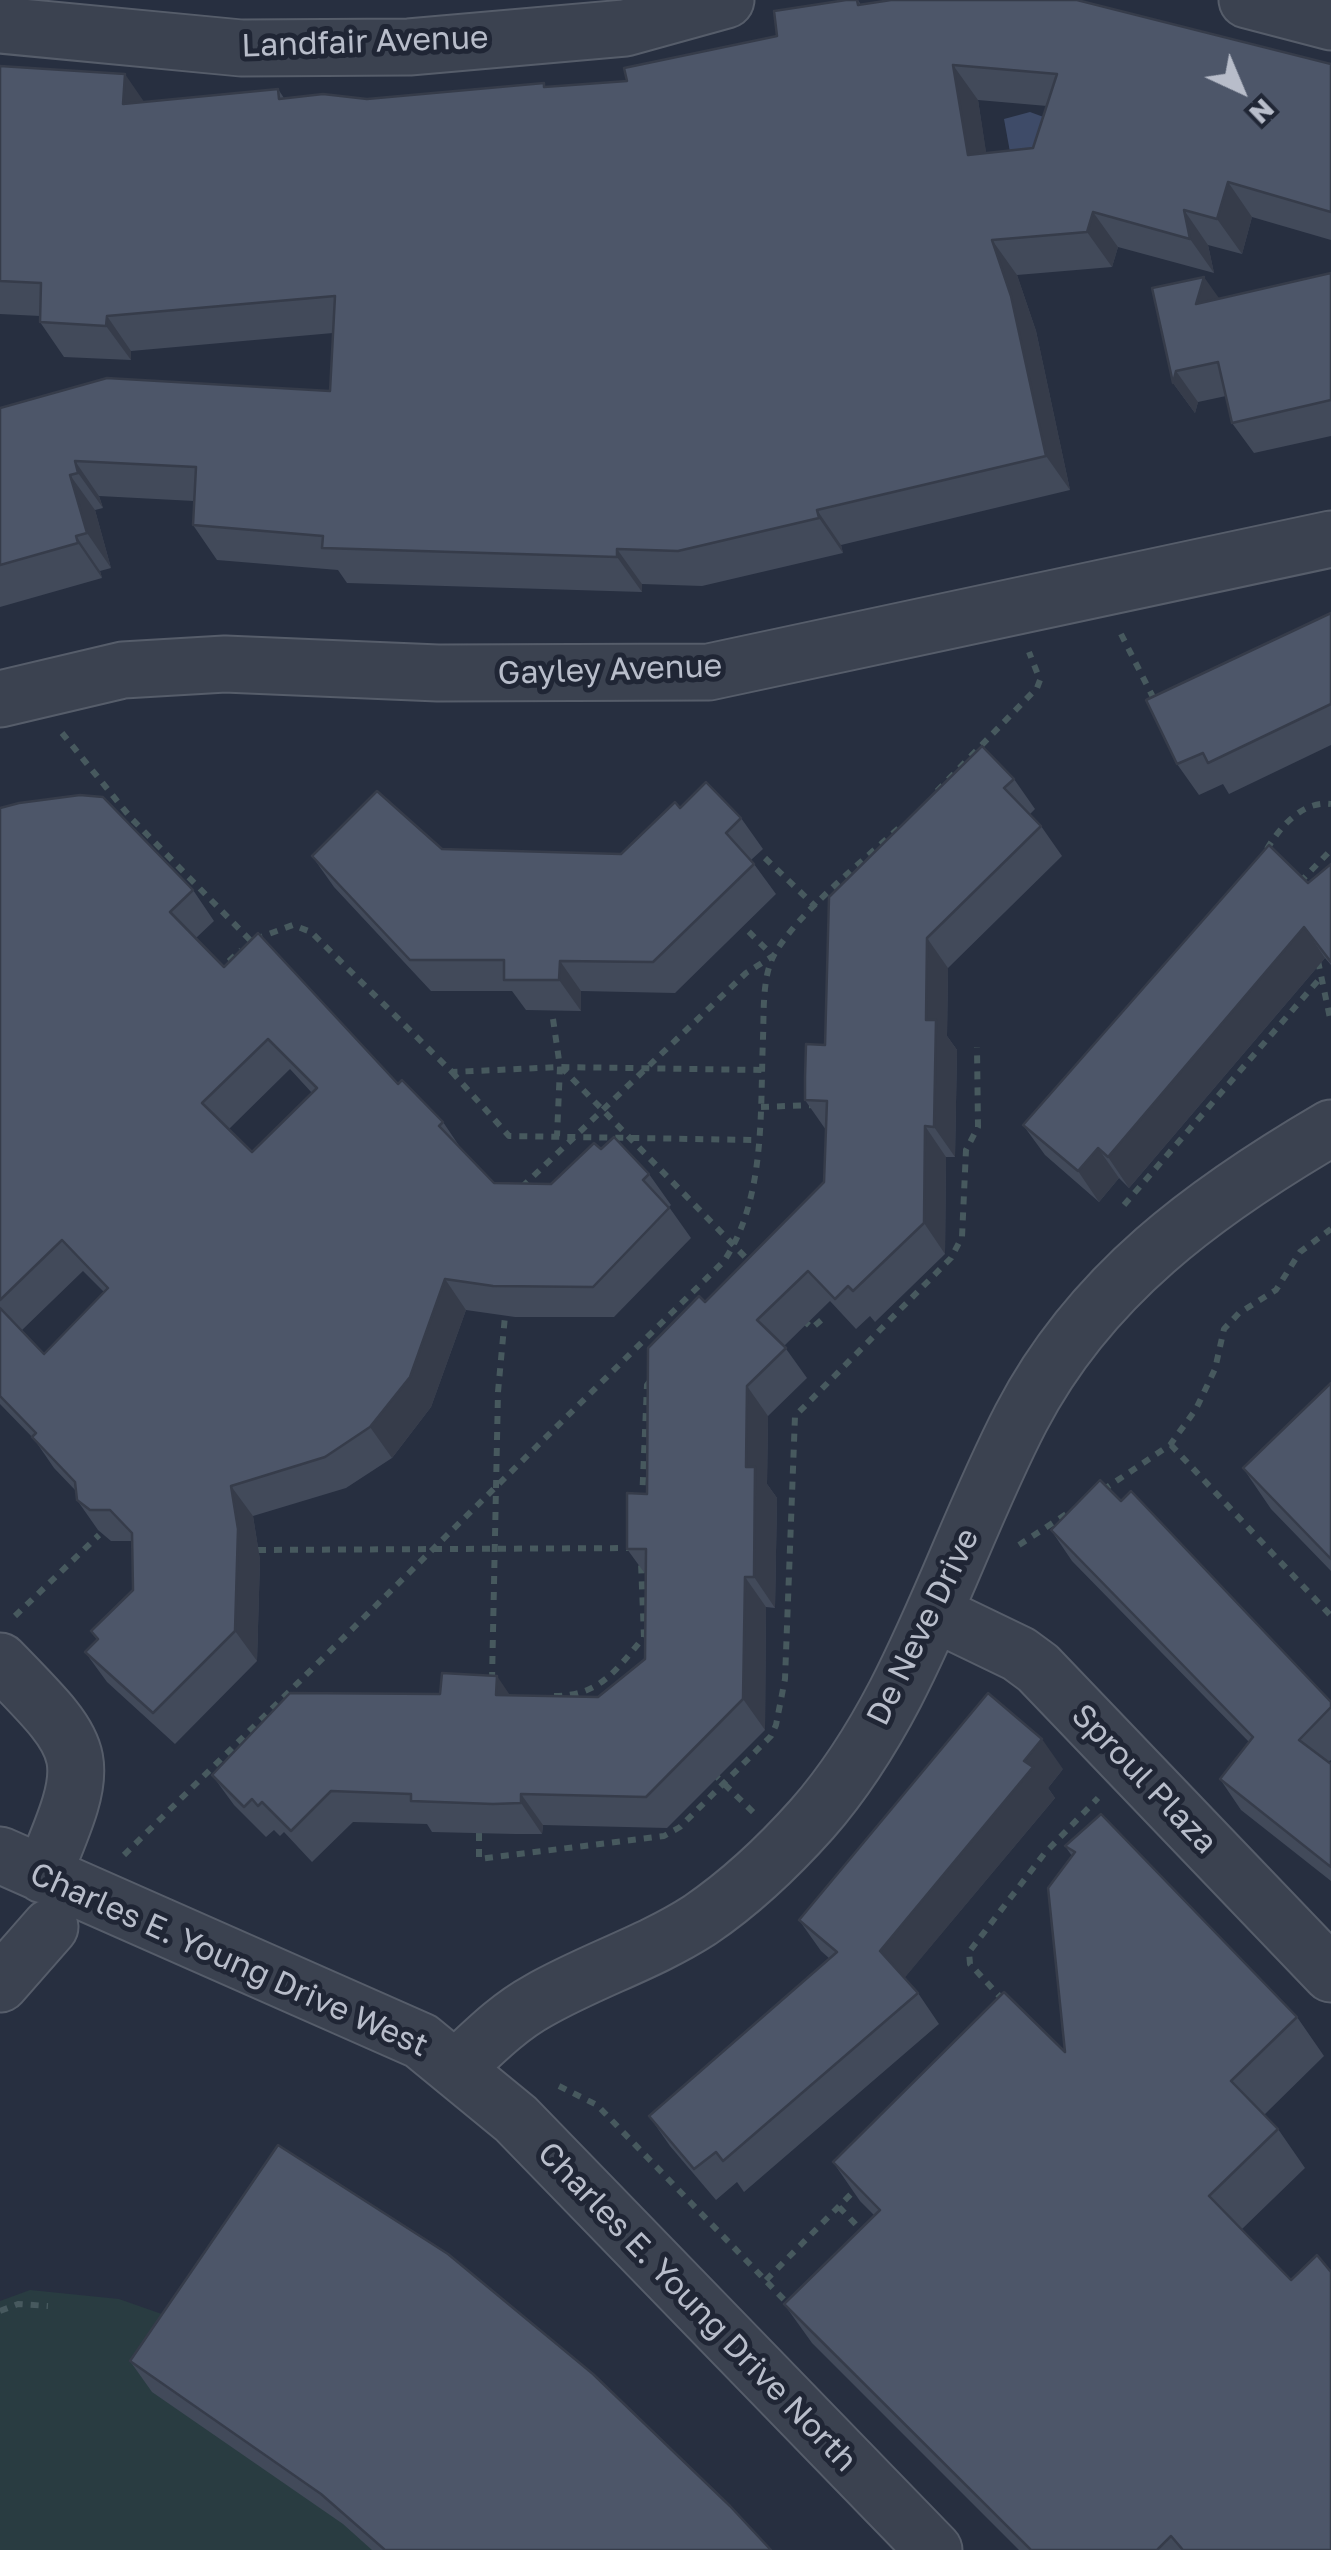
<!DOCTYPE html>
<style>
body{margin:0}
#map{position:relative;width:1331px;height:2550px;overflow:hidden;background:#272f40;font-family:"Golos Text",sans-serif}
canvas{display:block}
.north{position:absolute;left:1191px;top:40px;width:100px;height:100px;-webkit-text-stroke:8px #202635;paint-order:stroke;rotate:136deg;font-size:28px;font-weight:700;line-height:40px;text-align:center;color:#b8bdca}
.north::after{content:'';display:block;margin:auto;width:35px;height:45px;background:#b8bdca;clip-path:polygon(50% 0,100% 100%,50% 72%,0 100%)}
</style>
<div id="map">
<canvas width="1331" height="2550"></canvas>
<div class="north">N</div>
</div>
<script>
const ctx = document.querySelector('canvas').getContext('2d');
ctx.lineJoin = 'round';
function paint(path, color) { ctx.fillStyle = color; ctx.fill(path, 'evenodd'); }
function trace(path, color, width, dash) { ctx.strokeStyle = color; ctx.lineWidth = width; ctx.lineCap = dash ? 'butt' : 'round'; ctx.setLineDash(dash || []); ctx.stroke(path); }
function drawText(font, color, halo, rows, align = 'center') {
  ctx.font = font + ' "Golos Text",sans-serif'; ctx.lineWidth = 10; ctx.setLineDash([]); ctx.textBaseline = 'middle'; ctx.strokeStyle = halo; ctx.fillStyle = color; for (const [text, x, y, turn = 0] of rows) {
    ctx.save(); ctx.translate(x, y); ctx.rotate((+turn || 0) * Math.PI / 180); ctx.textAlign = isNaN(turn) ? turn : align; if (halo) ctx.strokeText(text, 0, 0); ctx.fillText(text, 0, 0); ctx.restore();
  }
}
paint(new Path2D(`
 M30 2290 119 2299 196 2326 764 2550H0V2301Z`), '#293c41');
paint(new Path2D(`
 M1030 112 1068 126 1014 174 1004 119Z`), '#3e4b68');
const minor = new Path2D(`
 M1247 0 1331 22
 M0 25 241 48 409 47 625 28 726 0
 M0 699 123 670 225 664 438 673 709 672 1331 539
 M934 1613 1019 1654 1038 1668 1331 1974
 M0 1661C90 1753 94 1754 43 1875
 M0 1855 421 2041 516 2119 934 2550
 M0 1984 50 1927
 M456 2068C482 2044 507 2018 538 2001 590 1971 649 1953 700 1920 741 1892 779 1856 812 1819 912 1705 952 1551 1021 1418 1090 1285 1206 1201 1331 1128`);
trace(minor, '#565d6a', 59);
trace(new Path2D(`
 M1121 634 1156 703
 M62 733 131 818 251 941
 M937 791 1037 688 1040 680 1029 652
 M1267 849C1280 827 1303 800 1331 804
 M765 858 816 907
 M1300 882 1331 850
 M255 939 293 925 311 932 452 1072 560 1067 762 1070
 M1318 961 1331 1023
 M217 972 241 950
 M553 1019 560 1067 557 1136
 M561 1067 751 1263
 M452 1072 509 1136 757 1140
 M761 1107 814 1105
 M522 1187 746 973 773 956 747 930
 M1124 1205 1322 976
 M803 1320 812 1328 826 1316
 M1171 1445 1331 1616
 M1103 1490 1170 1445 1196 1409 1215 1369 1224 1329 1239 1313 1276 1290 1300 1252 1331 1229
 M642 1501 647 1385 651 1380
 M1019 1545 1071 1511
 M258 1550 634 1548
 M15 1616 99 1535
 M492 1680 498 1392 505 1316
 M554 1696C600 1696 616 1670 644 1637L641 1563
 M713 1773 754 1813
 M479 1833V1859L664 1836 680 1827 771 1736 776 1725 785 1679 795 1416 951 1258 962 1237 966 1150 978 1127 977 1047
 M124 1855 724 1261C766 1198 760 1111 763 1038 764 1013 762 977 774 955 797 913 867 858 903 824
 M1003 2000 970 1964 969 1952 1044 1854 1098 1798
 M559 2086 597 2105 792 2308
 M839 2207 866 2235
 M766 2280 857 2188
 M0 2311 18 2304 48 2306`), '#47595e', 6, [8, 8]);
trace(minor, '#3b4250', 55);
paint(new Path2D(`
 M846 0H858L861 5 1331 64V240L1252 217 1242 254 1208 245 1214 273 1118 247 1112 267 1017 275 1036 331 1070 490 841 545 843 553 702 586 642 584V592L347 583 338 570 217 560 193 525 194 501 99 496 103 508 95 510 111 568 100 571 102 578 0 607V408L330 391 333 333 131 351V360L64 357 40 322V316L0 314V66L144 102 278 89 284 98 367 99 627 81 777 36ZM978 100 1047 106 1033 148 986 153Z
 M1331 273V436L1254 453 1232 423 1226 396 1198 402 1195 413 1173 383 1152 288 1219 299Z
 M1331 613V745L1229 794 1223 784 1199 795 1177 764Z
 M1014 779 1035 809 1030 814 1041 826 1062 856 948 968 947 1036 957 1050 955 1157H946L945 1254 875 1322 870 1316 856 1329 830 1301 784 1346 807 1378 768 1416 767 1484 777 1498 775 1608 766 1607 765 1730 667 1828 543 1825 542 1834H515L432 1832 427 1824 353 1822 312 1862 284 1832 280 1836 274 1830 266 1837 234 1805 212 1775 510 1695 598 1697 645 1659 646 1575 627 1549 647 1494 705 1302 824 1182 826 1130 805 1100 825 1045 829 897Z
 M0 808 193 890 214 921 196 938 224 967 398 1084 443 1122 462 1150 494 1183 551 1184 601 1149 649 1174 671 1205 669 1207 691 1238 614 1317H515L466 1310 431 1407 392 1458 346 1488 253 1516 260 1560 257 1661 175 1744 107 1682 85 1652 97 1640 91 1631 133 1590 132 1541H111L98 1530 77 1500 76 1491 54 1468 34 1439 0 1404ZM290 1069 312 1093 252 1152 229 1129ZM83 1271 104 1292 44 1354 22 1330Z
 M680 808 741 818 763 849 751 860 776 894 675 993 581 991V1011L526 1010 512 991H431L334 887 312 856 442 849 621 854Z
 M1331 864V965L1325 958 1129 1188 1119 1178 1099 1202 1045 1155 1023 1125Z
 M1331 1383V1571L1271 1509 1243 1468Z
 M1051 1530 1331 1702V1760L1328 1762 1331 1764V1881L1241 1810 1220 1779 1249 1742 1072 1561Z
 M1063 1769 1048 1788 1055 1798 904 1978 918 1993 939 2024 744 2192 737 2182 716 2200 670 2146 649 2116 830 1959 821 1951 799 1920Z
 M1101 1814 1297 2017 1324 2056 1264 2115 1278 2129 1305 2168 1242 2229 1331 2550H1019L812 2343 784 2304 875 2216 860 2201 833 2162 1065 2052 1072 1856 1065 1846Z
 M130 2361 771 2550H372L343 2524 152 2392Z`), '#424a5a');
paint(new Path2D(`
 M953 65 978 100 992 190 968 155Z
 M125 74 149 109 123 104Z
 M1228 182 1252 217 1242 254 1217 219Z
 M1184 210 1208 245 1214 273 1190 239Z
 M1093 212 1118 247 1112 267 1087 232Z
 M992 240 1017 275 1036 331 1070 490 1046 456Z
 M1204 277 1226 308 1196 304Z
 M107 316 131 351V360L106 326Z
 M1176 371 1198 402 1195 413 1173 383Z
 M75 461 99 496 103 508 78 473Z
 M70 475 95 510 111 568 87 533Z
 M817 510 841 545 843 553 819 518Z
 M76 536 100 571 102 578 78 543Z
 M617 549 642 584V592L617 557Z
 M1304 927 1325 958 1129 1188 1108 1157Z
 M927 938 948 968 947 1036 957 1050 955 1157 934 1127 926 1020Z
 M560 961 581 991V1011L559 980Z
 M925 1126 946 1157 945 1254 924 1223Z
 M1098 1148 1119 1178 1099 1202 1078 1171Z
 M445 1279 466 1310 431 1407 392 1458 370 1427Z
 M747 1386 768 1416 767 1484 777 1498 775 1608 754 1577 746 1467Z
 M231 1486 253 1516 260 1560 257 1661 235 1631Z
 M745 1577 766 1607 765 1730 743 1699Z
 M497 1676 518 1707 496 1695Z
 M1042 1739 1063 1769 1048 1788 1055 1798 902 1981 880 1951Z
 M521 1794 543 1825 542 1834 521 1803Z`), '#363c4a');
const building = new Path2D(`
 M846 0H857L858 5 891 0H1077L1331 64V212L1228 182 1217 219 1184 210 1190 239 1093 212 1087 232 992 240 1011 296 1046 456 817 510 819 518 678 551 617 549V557L322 548 323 536 193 525 196 467 75 461 78 473 70 475 87 533 76 536 78 543 0 565V408L107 378 330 391 335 296 107 316 106 326 40 322 41 283 0 281V66L125 74 123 104 278 89 279 99 323 94 367 99 544 83V87L627 81 624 68 777 36 774 11ZM953 65 1057 74 1033 148 968 155Z
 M1331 273V400L1232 423 1218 362 1176 371 1173 383 1152 288 1204 277 1196 304Z
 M1331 613V704L1208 763 1203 753 1177 764 1146 700Z
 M982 746 1014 779 1004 788 1041 826 927 938 926 1020H936L934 1127 925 1126 924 1223 853 1291 848 1286 835 1299 808 1271 757 1320 786 1348 747 1386 746 1467H755L754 1577H745L743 1699 646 1797 521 1794V1803L493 1804 411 1801V1794L331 1791 291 1831 262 1802 258 1806 252 1799 244 1807 212 1775 290 1693 440 1694 442 1673 497 1676 496 1695 598 1697 645 1659 646 1549H627V1493L647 1494 648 1348 699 1296 705 1302 824 1182 827 1101 805 1100V1077L806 1044 825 1045 829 897Z
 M706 782 741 818 726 833 754 864 653 962 560 961 559 980H504V960H410L312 856 377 791 442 849 621 854 675 802 680 808Z
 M80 795 103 797 193 890 170 912 224 967 258 933 398 1084 402 1080 443 1122 439 1126 494 1183 551 1184 594 1143 601 1149 614 1137 649 1174 643 1180 669 1208 593 1287 493 1286 445 1279 410 1377 370 1427 325 1457 231 1486 238 1529 235 1631 153 1713 85 1652 98 1639 91 1631 133 1590 132 1533 110 1510H90L77 1500 75 1482 32 1437 36 1433 0 1396V1308L44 1354 108 1288 62 1240 0 1300V808L19 803ZM268 1039 317 1088 252 1152 202 1103Z
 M1269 845 1308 883 1331 864V962L1304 927 1108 1157 1098 1148 1078 1171 1023 1125Z
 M1331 1383V1559L1243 1468Z
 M1100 1480 1121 1501 1131 1491 1331 1702V1707L1299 1740 1331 1764V1867L1220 1779 1253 1737 1051 1530Z
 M988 1693 1042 1739 1024 1761 1033 1767 880 1951 918 1993 723 2161 716 2152 694 2169 649 2116 837 1952 799 1920Z
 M1101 1814 1297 2017 1231 2081 1278 2129 1209 2196 1291 2280 1317 2255 1331 2272V2550H1183L1171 2536 1157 2550H1031L784 2304 880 2210 833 2162 1004 1992 1065 2052 1048 1888 1075 1852 1065 1846Z
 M278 2145 448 2254 593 2374 730 2506 771 2550H385L321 2494 130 2361Z`);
paint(building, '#4d5669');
trace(building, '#363c4a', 2.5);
drawText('32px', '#b8bdca', '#202635', [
 ["Landfair Avenue",365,42,-2],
 ["Gayley Avenue",610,670,-2],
 ["De Neve Drive",923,1627,-64],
 ["Sproul Plaza",1144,1779,46],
 ["Charles E. Young Drive West",229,1960,24],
 ["Charles E. Young Drive North",697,2307,46]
]);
</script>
